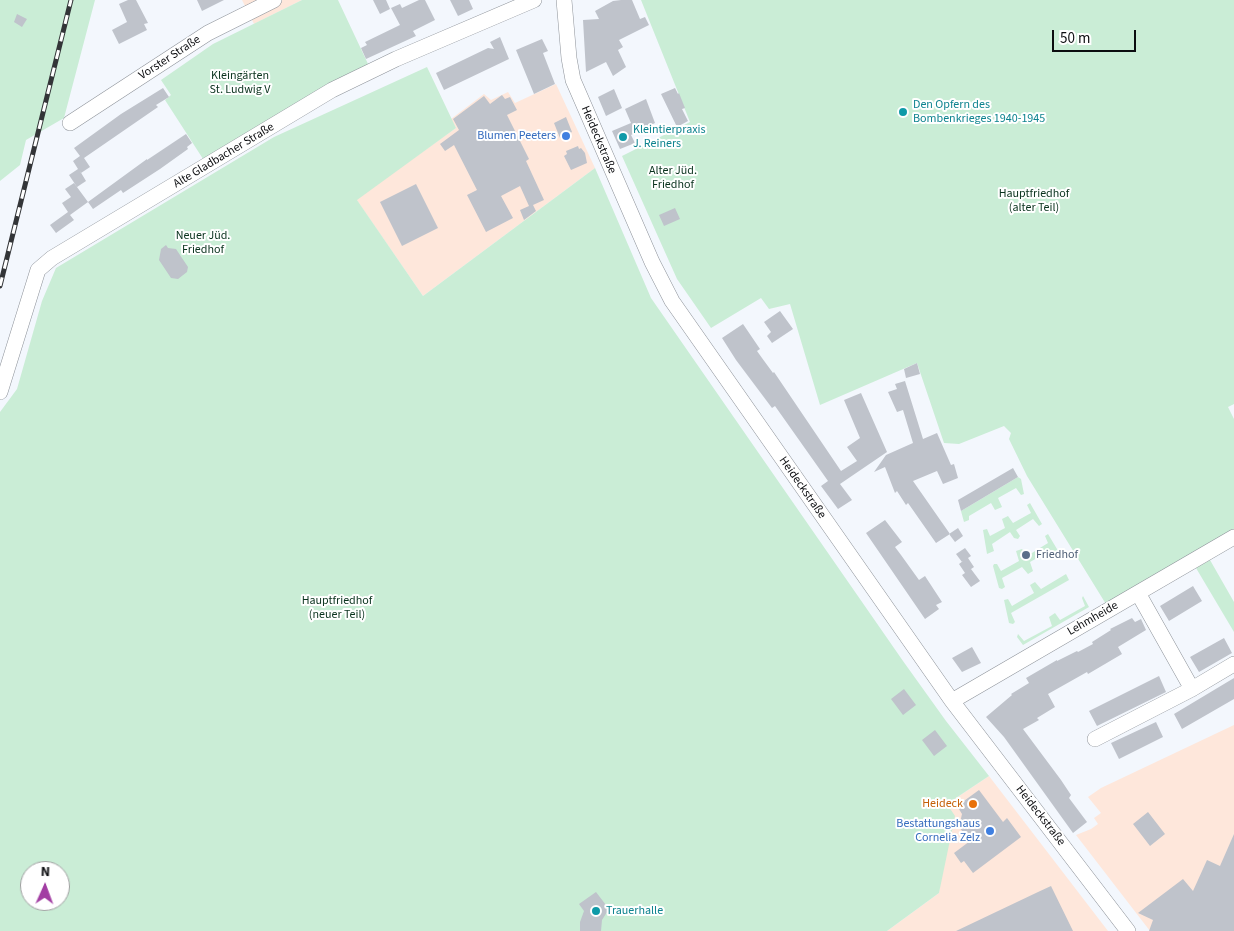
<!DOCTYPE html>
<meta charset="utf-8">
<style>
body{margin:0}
#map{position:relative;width:1234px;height:931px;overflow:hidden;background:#f3f7fd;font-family:"Source Sans 3",sans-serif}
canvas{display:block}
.north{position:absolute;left:20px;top:861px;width:50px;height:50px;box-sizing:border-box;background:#fff;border:1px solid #9e9e9f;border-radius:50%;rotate:2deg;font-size:14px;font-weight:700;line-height:20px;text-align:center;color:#0c0d10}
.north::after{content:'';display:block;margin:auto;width:18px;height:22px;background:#a23ea3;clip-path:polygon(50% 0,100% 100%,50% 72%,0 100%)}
.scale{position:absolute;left:1052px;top:30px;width:84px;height:22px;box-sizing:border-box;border:2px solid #0c0d10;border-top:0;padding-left:6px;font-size:15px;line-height:18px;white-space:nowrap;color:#0c0d10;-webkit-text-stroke:4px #fff;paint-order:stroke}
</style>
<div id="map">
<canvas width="1234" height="931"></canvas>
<div class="north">N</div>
<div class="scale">50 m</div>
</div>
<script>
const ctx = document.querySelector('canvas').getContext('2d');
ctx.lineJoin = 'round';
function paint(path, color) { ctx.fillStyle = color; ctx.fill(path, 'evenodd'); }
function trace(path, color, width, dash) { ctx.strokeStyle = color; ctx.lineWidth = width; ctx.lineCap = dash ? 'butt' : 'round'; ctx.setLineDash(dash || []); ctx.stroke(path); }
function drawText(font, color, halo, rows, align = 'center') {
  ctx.font = font + ' "Source Sans 3",sans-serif'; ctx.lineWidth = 4; ctx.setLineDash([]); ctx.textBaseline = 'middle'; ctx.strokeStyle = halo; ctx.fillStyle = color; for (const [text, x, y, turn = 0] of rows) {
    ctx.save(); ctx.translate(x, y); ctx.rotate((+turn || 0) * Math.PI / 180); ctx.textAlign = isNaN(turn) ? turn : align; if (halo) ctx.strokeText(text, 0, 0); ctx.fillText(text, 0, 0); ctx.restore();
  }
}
paint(new Path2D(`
 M242 0H302L254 24Z
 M556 84 595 168 423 296 356 199 456 128 451 119 484 94 491 100 508 92 515 103Z
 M1234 725V931H1150L1076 835 1091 829 1098 824 1094 818 1101 813 1088 797 1101 788Z
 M989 776 1108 931H887L939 893 947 804Z`), '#fee7db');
paint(new Path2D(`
 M0 0H95L64 118 26 140 20 165 0 181Z
 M302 0H338L369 66 205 162 165 100 171 95 161 80 213 44Z
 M641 0H1234V404L1228 407 1234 419V537L1109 609 1027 476 1009 439 1011 433 1004 426 959 444 944 443 917 363 820 405 790 304 769 309 761 298 711 328 677 279 622 156 690 122Z
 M427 67 456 128 357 200 423 296 595 168 651 298 903 661 946 721 989 776 947 804 955 816 939 893 887 931H0V412L17 389 42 301 56 268 274 137ZM30 871H60V901H30Z
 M1018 477 1021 479 1024 494 1021 495 1016 488 998 498 1002 507 995 510 991 503 969 516V520L964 522 961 511Z
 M1030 503 1042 524 1039 526 1033 519 1016 530 1020 536 1018 539 1014 538 1010 532 992 544 994 551 987 554 983 530 987 529 990 536 1005 528 1002 519 1008 516 1013 523 1031 513 1027 505Z
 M1048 534 1060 554 1056 556 1051 550 1030 562 1033 571 1028 574 1022 567 1002 578 1005 587 1002 589 999 588 993 566 994 564H997L1001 571 1019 561 1016 551 1022 549 1027 556 1048 543 1045 536Z
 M1210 560 1234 602V632L1196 568Z
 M1066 574 1069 580 1011 613 1015 622 1013 624 1009 623 1004 600 1008 599 1012 606 1034 593 1030 585 1035 582 1041 589Z
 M1083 596 1089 607 1023 645 1017 637 1018 634 1024 641 1052 626 1049 617 1055 613 1060 620 1085 606 1082 598Z`), '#caedd6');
paint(new Path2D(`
 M128 0H136L148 23 144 24 147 30 119 44 112 30 127 22 119 4Z
 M197 0H224L202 11Z
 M373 0H386L390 9 380 14Z
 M419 0H425L435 20 413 31 416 36 366 59 361 48 367 45 365 42 400 25 391 8 400 4 402 8Z
 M450 0H469L473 9 458 16Z
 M621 0H632L640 19 645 17 649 25 619 40 623 47 618 50 626 67 613 76 606 62 586 72 583 20 599 19 595 11 613 1Z
 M17 14 27 19 22 27 14 22Z
 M500 37 509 59 444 90 436 73 488 48 494 49 490 42Z
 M542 39 548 51 543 53 555 84 534 94 516 50Z
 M163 88 169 97 156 105 158 107 84 158 90 167 81 173 80 171 86 181 77 187 69 175 78 169 73 161 80 156 74 148 121 114Z
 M675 88 678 94 679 93 685 108 682 109 688 121 677 127 661 94Z
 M614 89 622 108 606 116 598 97Z
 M502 95 505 99 510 97 517 110 507 115 529 159 526 161 544 200 533 205 536 211 524 220 520 210 529 206 520 186 501 196 513 218 486 232 467 195 477 190 454 145 445 151 440 144 459 130 453 119 484 96 490 104Z
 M646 99 655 123 631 135 635 143 620 149 612 131 631 123 625 109Z
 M566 117 572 132 560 138 554 123Z
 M186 134 192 143 187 147 188 149 160 169 123 193 121 190 93 209 88 202 70 215 74 220 56 233 50 225 68 212 62 203 71 197 65 189 74 183 88 202 147 159V160Z
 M578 146 579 149 581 148 585 153 587 163 571 170 564 156 567 154 566 151Z
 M416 184 438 228 402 246 380 202Z
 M675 208 680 219 664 226 659 215Z
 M166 245 168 248 176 249 188 267 187 272 178 279 171 278 159 260 161 249Z
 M780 311 793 329 772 343 767 336 771 332 764 322Z
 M743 324 760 349 757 351 762 358 773 373 774 372 841 471 857 461 847 447 860 438 844 400 861 393 887 452 840 484 852 500 838 509 821 486 828 481 775 406 772 408 736 360 722 338Z
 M917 363 920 374 906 378 904 369Z
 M905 381 923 439 937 433 951 465 954 464 958 478 943 484 937 471 913 481 950 534 936 543 908 503 906 505 897 491 895 493 885 467 874 472 886 455 913 443 903 410 897 412 888 392 897 389 895 384Z
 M1013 468 1018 477 961 511 958 500Z
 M885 520 902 542 895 547 901 555 919 580 925 576 942 602 936 605 939 609 925 619 866 533Z
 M958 528 963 536 955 542 949 534Z
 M965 548 971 556 968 558 974 567 965 573 959 564 963 561 962 562 956 554Z
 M971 569 980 581 971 587 962 575Z
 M1193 586 1202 601 1169 621 1160 606Z
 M1132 618 1135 622 1141 619 1146 630 1118 647 1122 654 1088 674 1087 672 1048 694 1055 707 1037 718 1039 720 1023 729 1061 780 1071 795 1069 798 1087 822 1073 833 1004 737 986 717 1012 695 1011 694 1029 683 1026 678 1057 660V661L1077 651 1078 652 1093 644 1092 642 1111 630 1110 629Z
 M1224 638 1232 653 1199 672 1190 657Z
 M972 647 981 663 962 672 952 658Z
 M1159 676 1166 692 1097 726 1089 711Z
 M1234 678V699L1182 729 1174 714Z
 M904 689 916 705 903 715 891 699Z
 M1156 722 1163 737 1119 759 1111 743Z
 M935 730 947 746 934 756 922 740Z
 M979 790 1003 822 1007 818 1021 837 973 873 964 861 961 863 954 853 970 841 959 827 962 814 957 806Z
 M1148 812 1165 834 1150 846 1133 824Z
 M1234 834V931H1149L1153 920 1138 913 1183 879 1193 891 1207 860 1220 866Z
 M1051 886 1073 931H956L1038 892Z
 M596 892 609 909 602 920 601 931H580V922L584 911 579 904Z`), '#bfc3cb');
const minor = new Path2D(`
 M564 0 569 58 573 80 652 262 672 301 952 701 1128 931
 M70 123 208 33 274 0
 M0 392 38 270 52 258 332 90 396 59 534 0
 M1138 593 1192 689
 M952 701 1234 537
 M1095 739 1192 689 1234 664`);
trace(minor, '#8d9299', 16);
trace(minor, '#fff', 15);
const rail = new Path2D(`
 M0 286 71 0`);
trace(rail, '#333538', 5);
trace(rail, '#fff', 3, [9]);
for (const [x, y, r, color] of [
 [903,112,5,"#0f9aa8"],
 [566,136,5,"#3f7fe0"],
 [623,137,5,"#0f9aa8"],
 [1026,555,5,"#5c6f8a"],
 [973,804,5,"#e8710a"],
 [990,831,5,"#3f7fe0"],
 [596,911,5,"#0f9aa8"]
]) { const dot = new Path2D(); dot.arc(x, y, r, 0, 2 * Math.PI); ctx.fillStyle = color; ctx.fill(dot); trace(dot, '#fff', 2); }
drawText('12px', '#0c0d10', '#fff', [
 ["Vorster Straße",170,58,-33],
 ["Heideckstraße",598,140,67],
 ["Alte Gladbacher Straße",224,156,-31],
 ["Heideckstraße",802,488,55],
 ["Lehmheide",1093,619,-30],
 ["Heideckstraße",1040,816,52]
]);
drawText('12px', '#09321d', '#fff', [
 ["Kleingärten",240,76],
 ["St. Ludwig V",240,90],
 ["Alter Jüd.",673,171],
 ["Friedhof",673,185],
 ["Hauptfriedhof",1034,194],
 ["(alter Teil)",1034,208],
 ["Neuer Jüd.",203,236],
 ["Friedhof",203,250],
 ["Hauptfriedhof",337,601],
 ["(neuer Teil)",337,615]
]);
drawText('12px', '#0d838f', '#fff', [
 ["Den Opfern des",913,105],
 ["Bombenkrieges 1940-1945",913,119],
 ["Kleintierpraxis",633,130],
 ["J. Reiners",633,144],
 ["Trauerhalle",606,911]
], 'left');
drawText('12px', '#366cbe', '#fff', [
 ["Blumen Peeters",556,136],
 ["Bestattungshaus",980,824],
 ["Cornelia Zelz",980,838]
], 'right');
drawText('12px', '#4e5e75', '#fff', [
 ["Friedhof",1036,555]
], 'left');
drawText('12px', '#c56008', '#fff', [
 ["Heideck",963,804]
], 'right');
</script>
